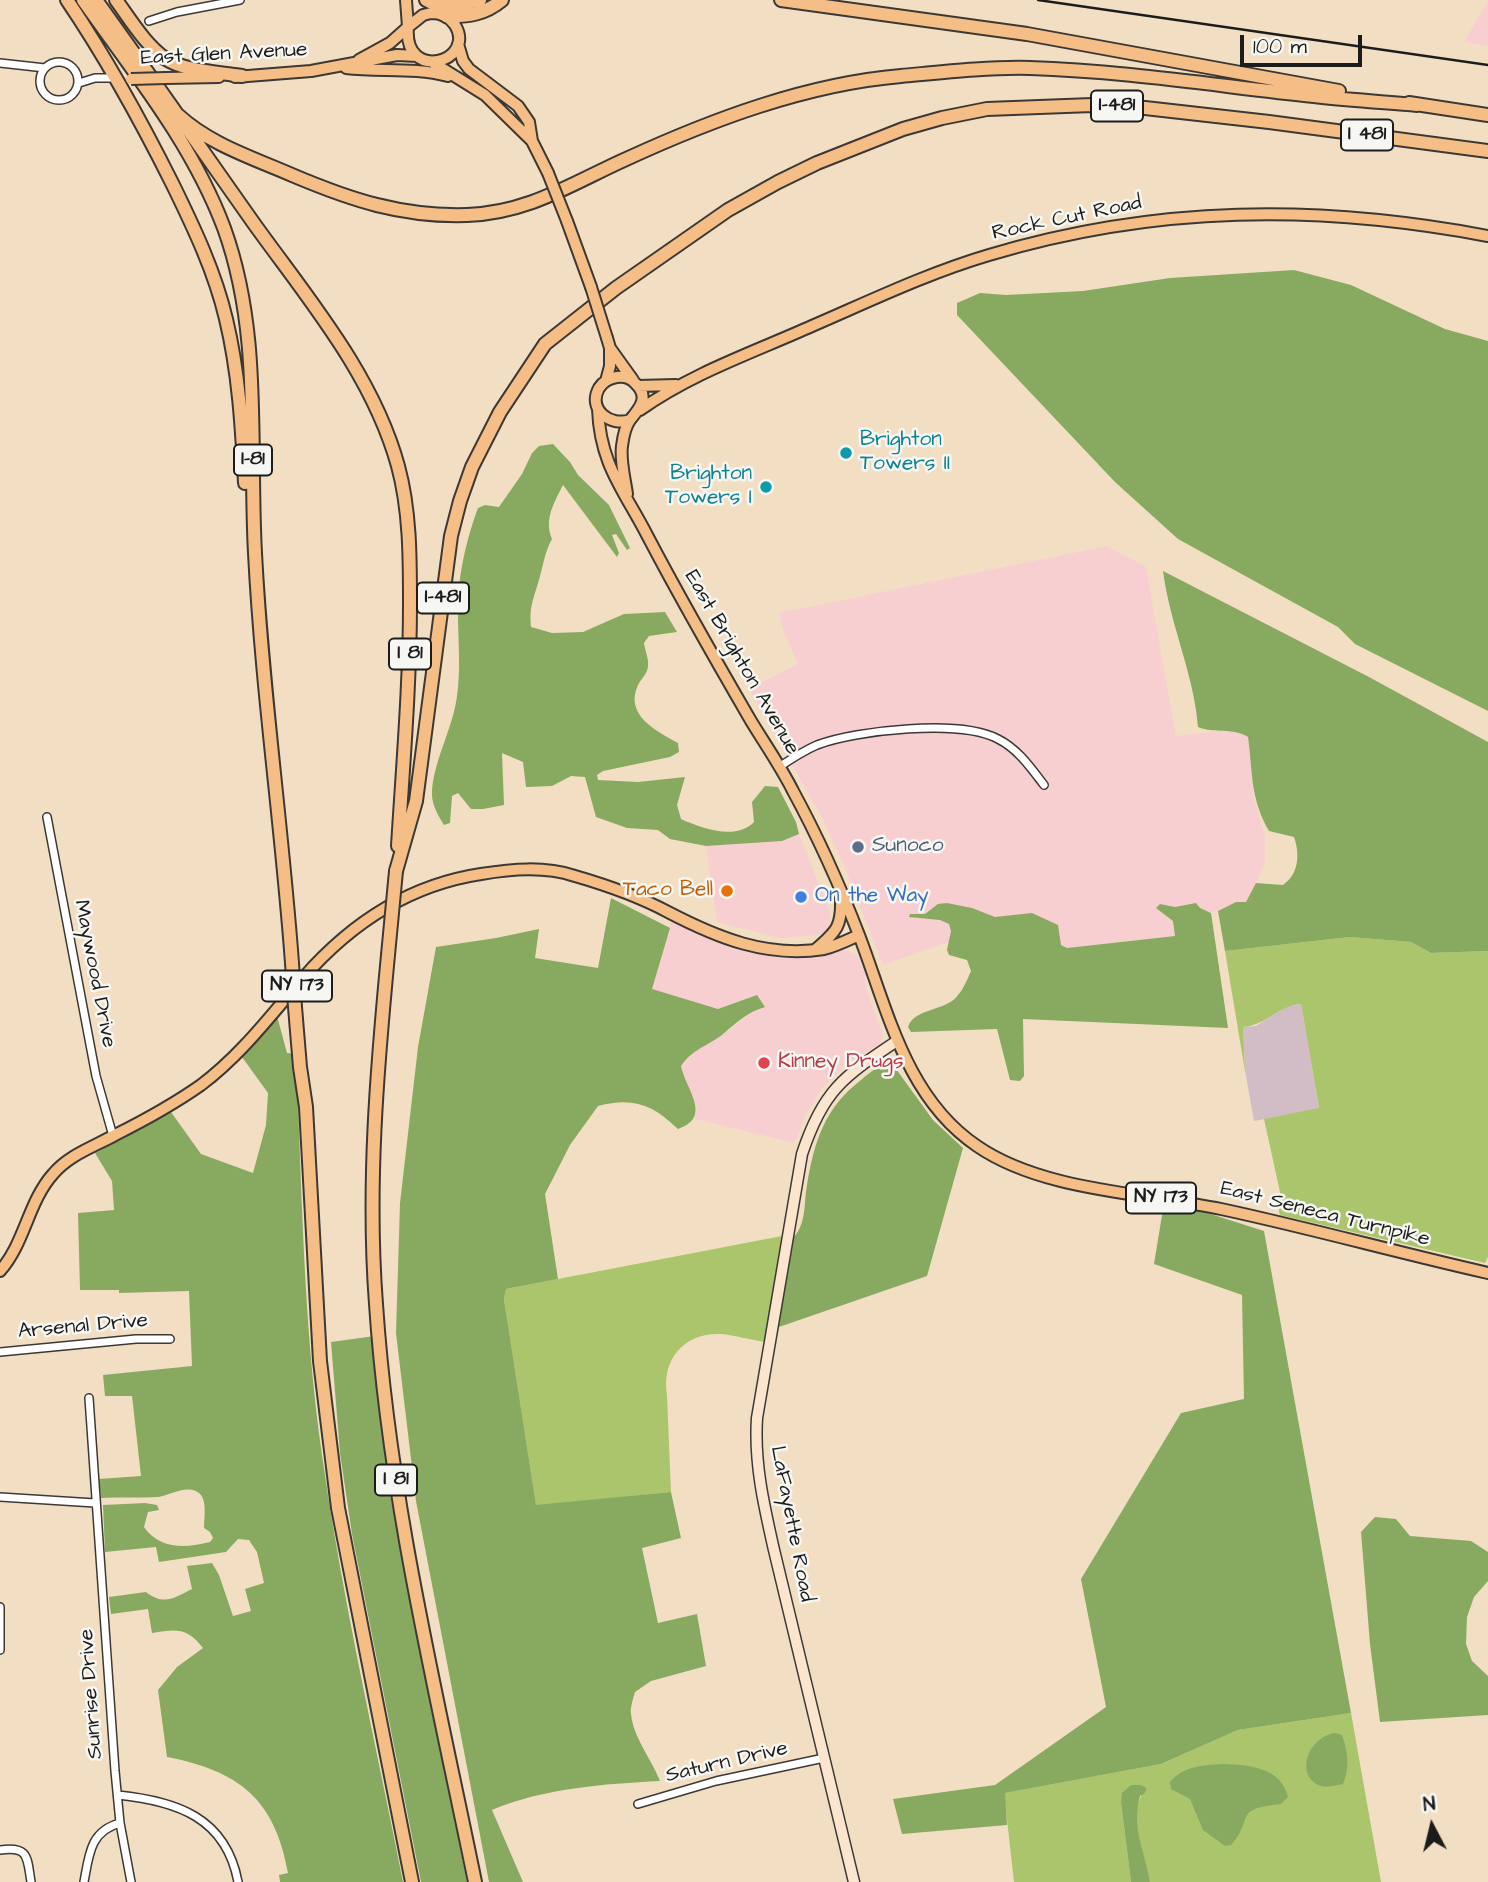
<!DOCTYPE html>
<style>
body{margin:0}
#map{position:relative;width:1488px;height:1882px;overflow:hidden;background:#f2dfc3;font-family:"Architects Daughter",sans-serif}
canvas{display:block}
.north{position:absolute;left:1397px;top:1791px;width:70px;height:70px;-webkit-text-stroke:5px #f6f6f2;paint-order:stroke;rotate:353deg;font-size:19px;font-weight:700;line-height:28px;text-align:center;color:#1c1c1c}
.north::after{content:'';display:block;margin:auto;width:24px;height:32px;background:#1c1c1c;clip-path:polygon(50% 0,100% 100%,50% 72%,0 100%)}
.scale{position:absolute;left:1240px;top:35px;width:122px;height:32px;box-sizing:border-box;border:4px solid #1c1c1c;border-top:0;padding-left:9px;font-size:21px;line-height:24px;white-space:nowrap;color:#1c1c1c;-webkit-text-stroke:5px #f6f6f2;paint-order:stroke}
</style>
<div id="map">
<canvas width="1488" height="1882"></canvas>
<div class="north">N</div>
<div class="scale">100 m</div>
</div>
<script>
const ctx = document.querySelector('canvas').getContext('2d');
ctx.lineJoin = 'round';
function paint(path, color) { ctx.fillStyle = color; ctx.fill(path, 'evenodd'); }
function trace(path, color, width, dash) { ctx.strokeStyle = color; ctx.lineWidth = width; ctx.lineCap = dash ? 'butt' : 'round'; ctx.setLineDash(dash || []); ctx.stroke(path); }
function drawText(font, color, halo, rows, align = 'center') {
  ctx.font = font + ' "Architects Daughter",sans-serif'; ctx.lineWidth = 5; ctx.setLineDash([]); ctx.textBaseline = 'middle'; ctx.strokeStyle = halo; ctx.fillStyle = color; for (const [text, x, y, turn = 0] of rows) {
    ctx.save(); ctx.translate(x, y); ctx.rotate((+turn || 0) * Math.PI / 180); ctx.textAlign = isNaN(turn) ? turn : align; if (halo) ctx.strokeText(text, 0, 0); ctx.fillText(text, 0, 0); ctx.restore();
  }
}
paint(new Path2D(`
 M1488 0V46L1464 42Z
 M1107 546 1146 567 1176 736 1225 730 1239 732 1248 737 1254 798 1265 836V861L1251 896 1246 903 1236 902 1218 911 1206 912 1175 936 1067 948 1061 945 948 942 883 965 843 863 822 818 749 689 798 664 783 630 779 613Z
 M799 834 830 912V926L824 932 818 935 781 938 717 922 706 846 782 841Z
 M672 920 695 933 731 948 781 955 810 956 847 950 858 957 865 973V986L882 1032V1039L878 1045 848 1063 823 1087 806 1114 795 1143 695 1119 697 1107 684 1081 681 1066 699 1047 720 1037 753 1011 718 1009 651 989Z`), '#f7cfd1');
paint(new Path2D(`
 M1301 1004 1319 1109 1254 1121 1245 1071 1243 1027 1256 1026 1285 1007Z`), '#d2bdc6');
paint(new Path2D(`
 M1350 937 1411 942 1431 953 1488 951V1257L1485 1263 1280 1215 1279 1212 1280 1192 1264 1119 1319 1108 1301 1004C1276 1006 1268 1025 1243 1027L1245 1071 1225 951Z
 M782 1236 765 1342C750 1340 735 1335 721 1334 684 1332 661 1360 667 1395L671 1492 536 1506 504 1299 506 1289Z
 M1351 1713 1381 1882H1150C1145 1853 1123 1814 1147 1788L1141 1785H1131L1121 1803 1131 1882H1014L1004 1793 1161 1764 1238 1730Z`), '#aac56c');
paint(new Path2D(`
 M1294 270 1351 285 1445 329 1488 341V711L1355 644 1338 627 1178 539 1115 482 957 315V303L980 293 1006 295 1083 291 1170 278Z
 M553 444 570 462 578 475 609 505 630 548 627 550 616 534 612 535 619 553 617 557 563 485C554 503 544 519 552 539 544 553 543 568 538 583 533 600 529 608 531 627L552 633 583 632 624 614 665 612 677 632 649 636 644 643C645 651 649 659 648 666 648 673 641 679 638 685 624 715 656 731 678 743L679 752 670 757 603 771 597 775 598 780 638 782 685 777 677 805 681 819C701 828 736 841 754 822L752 802 765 786 778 787 796 822 799 834 782 841 706 846 670 839 658 830 627 828 596 817 585 777 571 776 552 786 526 787 523 762 502 753 504 805 483 809H471L458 793 452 796 450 823 444 825C437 814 431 803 432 790 435 757 453 728 457 696 461 669 458 641 458 614 457 580 466 540 478 508L485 505 499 507 522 474 532 453 539 446Z
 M1163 571 1369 677 1488 742V951L1431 953 1411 942 1350 937 1225 951 1218 911 1236 902H1246L1256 883 1283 885C1299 874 1300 854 1294 837L1269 831C1250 798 1253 774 1248 737 1232 727 1215 734 1198 727 1194 674 1170 625 1163 571Z
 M611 898 670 928 652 989 718 1009 757 995 765 1007C747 1012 736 1023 722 1035 707 1046 693 1049 681 1066 686 1090 713 1117 678 1129 652 1104 633 1097 598 1106L570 1145 545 1194 558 1279 506 1289 504 1299 536 1505 671 1492 681 1538 642 1548 658 1623 697 1614 706 1666 651 1681 635 1692C633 1699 630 1708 631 1714 633 1737 652 1760 660 1781 604 1784 544 1788 492 1810L523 1882H489L416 1501 396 1333 400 1203 418 1047 436 947 496 938 539 929 535 958 598 968Z
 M947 903 972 908 995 917 1032 913 1058 925 1061 945 1067 948 1175 936 1173 921 1156 908 1160 904 1175 907 1196 903 1200 908 1211 913 1228 1028 1023 1019 1024 1076 1020 1081 1010 1080 997 1029 911 1032 908 1027C915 1007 946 1012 958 995 963 990 968 978 971 971L967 960 949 955 947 950 951 931 949 924 940 920 909 917 910 914H925L938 904Z
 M277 1016 287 1053 296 1054C302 1188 303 1323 322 1455 342 1598 375 1740 403 1882H280L279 1875 288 1873C275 1799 239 1771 167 1757L158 1690 177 1667 203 1648C187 1627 176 1629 152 1633L148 1609 111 1614 109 1597 146 1592C164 1606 174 1598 192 1589L187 1566 212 1563 219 1575 233 1616 251 1611 245 1589 264 1583 257 1552 249 1540 238 1539 226 1552 159 1562 156 1547 105 1552 103 1505 145 1503 157 1505 159 1510 148 1512 144 1527C160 1550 186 1548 210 1542L213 1538 210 1532 204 1528C204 1518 207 1503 201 1495 190 1482 169 1496 158 1497 139 1498 120 1497 101 1498L99 1479 141 1476 132 1396H105L103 1375 192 1366 189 1291 119 1293V1290H80L78 1213 114 1210 112 1181 95 1153 171 1112 201 1154 253 1173 266 1125 268 1093 242 1057Z
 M891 1062 933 1120 963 1148 927 1276 776 1328 793 1238C805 1225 804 1209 806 1192 812 1151 821 1113 855 1085 866 1076 877 1065 891 1062Z
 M1164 1203 1195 1209 1264 1231 1351 1713 1238 1730 1161 1764 1005 1793 1007 1825 902 1834 893 1799 995 1785 1106 1707 1081 1579 1181 1413 1244 1399 1242 1295 1154 1264Z
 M375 1336 388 1484 467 1882H421L352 1534 340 1453 331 1342Z
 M1375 1517 1396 1519 1410 1536 1471 1541 1488 1552V1581L1474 1597 1467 1617 1466 1644 1472 1661 1488 1676V1715L1380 1722 1370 1644 1361 1532Z
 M1335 1733 1342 1735C1348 1752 1350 1767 1343 1784 1337 1785 1328 1788 1321 1786 1295 1777 1306 1738 1335 1733Z
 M1223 1764C1249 1765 1281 1767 1288 1797L1281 1804C1231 1809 1255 1819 1231 1845L1225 1846 1203 1830 1190 1799 1171 1789 1170 1782C1183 1766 1204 1765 1223 1764Z
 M1131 1785H1141L1147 1788 1144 1794 1140 1796C1131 1829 1145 1851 1150 1882H1131L1121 1803 1122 1793Z`), '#87aa60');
const street = new Path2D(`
 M149 21 177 12 240 0
 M40 81a19 19 0 1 1 38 0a19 19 0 1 1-38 0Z
 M0 63 45 68
 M79 83 95 78H115
 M779 767C791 759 803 751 817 745 857 730 960 719 998 739 1018 749 1031 768 1044 785
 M47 817 96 1076 113 1136
 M0 1352 136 1339H170
 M89 1398 115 1771 120 1823 131 1882
 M0 1497 95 1503
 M0 1607V1650
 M118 1795C176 1801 226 1817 238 1882
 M638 1804 716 1781 824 1758
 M0 1850C29 1846 27 1857 31 1882
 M84 1882C89 1855 90 1831 120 1823`);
const secondary = new Path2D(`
 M854 1882 774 1550C764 1506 754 1463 757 1418L802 1154C823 1090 843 1077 897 1041`);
const primary = new Path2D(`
 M431 13C441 13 449 16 455 25 477 62 403 83 408 27L423 15Z
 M458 44 463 61 469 69 518 106 529 122 532 141 548 173
 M359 60 390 43 408 27 406 0
 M432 62 485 95 532 141
 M346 68C380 72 414 67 448 76
 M235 77 311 71 397 55 417 56
 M166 78 219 77
 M567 221 591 287
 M607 338 610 348 633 380
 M606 381 610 366V348
 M638 386 676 385
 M598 409C600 464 623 489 647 535 680 598 715 659 751 721 765 744 781 767 793 791 818 837 840 886 859 935 888 1011 906 1098 977 1146 1042 1191 1144 1193 1221 1209 1310 1228 1399 1253 1488 1273
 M640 410C692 373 754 352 812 326 870 301 928 273 989 255 1156 205 1318 204 1488 236
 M627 494C625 479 620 461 622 446 623 438 625 427 630 420 639 409 650 397 636 384 631 378 624 376 617 377 609 378 603 382 599 388 587 410 611 427 630 420
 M816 949C837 931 842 926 841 898
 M0 1271C25 1243 28 1202 53 1174 69 1155 93 1147 115 1135 145 1120 174 1104 201 1085 241 1055 271 1015 303 978 351 923 408 885 481 874 512 869 544 866 575 876 606 885 640 897 668 912 718 938 767 958 824 949 836 946 848 940 859 935`);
const highway = new Path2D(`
 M67 0C107 59 141 121 173 185 194 228 215 272 226 319 239 373 242 427 245 483
 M83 0C135 74 192 143 224 228 262 333 249 443 255 553 262 690 282 826 292 963
 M96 0C150 75 202 150 255 225 309 300 373 375 398 466 410 510 410 557 410 603 410 684 403 765 398 846
 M116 0C130 19 146 46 166 59 187 72 219 72 242 76
 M426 0C442 10 463 4 480 0
 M781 0 1027 34 1339 91
 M446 16C468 17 485 14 502 0
 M1409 103 1488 115
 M178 115C209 144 253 158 292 175 351 200 402 217 467 215 528 213 571 184 624 160 711 120 806 84 901 76 944 72 988 67 1030 68 1126 71 1219 86 1314 96 1348 100 1382 102 1417 105
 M396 871 416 801 451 536 460 501 472 467 500 412 545 344 616 288 728 210 778 182 817 163 903 129 942 118 987 109 1092 105 1145 108 1269 122 1488 151
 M388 955C377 1070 367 1187 376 1304 389 1499 436 1691 475 1882
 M295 1007 300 1067 306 1107 320 1361 338 1508 412 1882`);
trace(street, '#3c3935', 10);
trace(secondary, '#3c3935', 13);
trace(primary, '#3c3935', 14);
trace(highway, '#3c3935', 16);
trace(street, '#fff', 7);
trace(secondary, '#fbe5cf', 10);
trace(primary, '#f6be87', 10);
trace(highway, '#f6be87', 12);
trace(new Path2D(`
 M1038 0 1488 65`), '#1c1c1c', 2.5);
const primaryBridge = new Path2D(`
 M131 79 166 78
 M548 173 567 221
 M591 287 607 338`);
const highwayBridge = new Path2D(`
 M388 955 396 871
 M292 963 295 1007`);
trace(primaryBridge, '#3c3935', 14, []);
trace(highwayBridge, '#3c3935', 16, []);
trace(primaryBridge, '#f6be87', 10);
trace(highwayBridge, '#f6be87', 12);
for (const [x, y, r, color] of [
 [846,453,7,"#0f9aa8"],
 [766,487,7,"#0f9aa8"],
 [858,847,7,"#5c6f8a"],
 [727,891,7,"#e8710a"],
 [801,897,7,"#3f7fe0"],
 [764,1063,7,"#e0444e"]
]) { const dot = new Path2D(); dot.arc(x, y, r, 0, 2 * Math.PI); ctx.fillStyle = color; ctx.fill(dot); trace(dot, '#f6f6f2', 2.5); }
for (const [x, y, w] of [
 [1117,106,52],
 [1367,135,52],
 [253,460,38],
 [443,598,52],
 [410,654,42],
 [297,986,70],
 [1161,1198,70],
 [396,1480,42]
]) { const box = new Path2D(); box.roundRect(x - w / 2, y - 15.5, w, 31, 5); ctx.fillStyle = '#f6f6f2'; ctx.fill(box); trace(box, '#1c1c1c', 2); }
drawText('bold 19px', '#1c1c1c', null, [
 ["I-481",1117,106],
 ["I 481",1367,135],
 ["I-81",253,460],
 ["I-481",443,598],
 ["I 81",410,654],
 ["NY 173",297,986],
 ["NY 173",1161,1198],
 ["I 81",396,1480]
]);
drawText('21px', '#1c1c1c', '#f6f6f2', [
 ["East Glen Avenue",224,55,-3],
 ["Rock Cut Road",1067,219,-12],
 ["East Brighton Avenue",741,663,60],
 ["Maywood Drive",94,974,79],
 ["East Seneca Turnpike",1325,1215,14],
 ["Arsenal Drive",83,1327,-5],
 ["LaFayette Road",791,1524,79],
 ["Sunrise Drive",92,1694,-94],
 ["Saturn Drive",727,1763,-13]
]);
drawText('21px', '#0d838f', '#f6f6f2', [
 ["Brighton",860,441],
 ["Towers II",860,465],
 ["Brighton",752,475,"right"],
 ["Towers I",752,499,"right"]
], 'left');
drawText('21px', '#4e5e75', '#f6f6f2', [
 ["Sunoco",872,847]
], 'left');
drawText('21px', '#c56008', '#f6f6f2', [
 ["Taco Bell",713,891]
], 'right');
drawText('21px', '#366cbe', '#f6f6f2', [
 ["On the Way",815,897]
], 'left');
drawText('21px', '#be3a42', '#f6f6f2', [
 ["Kinney Drugs",778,1063]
], 'left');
</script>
